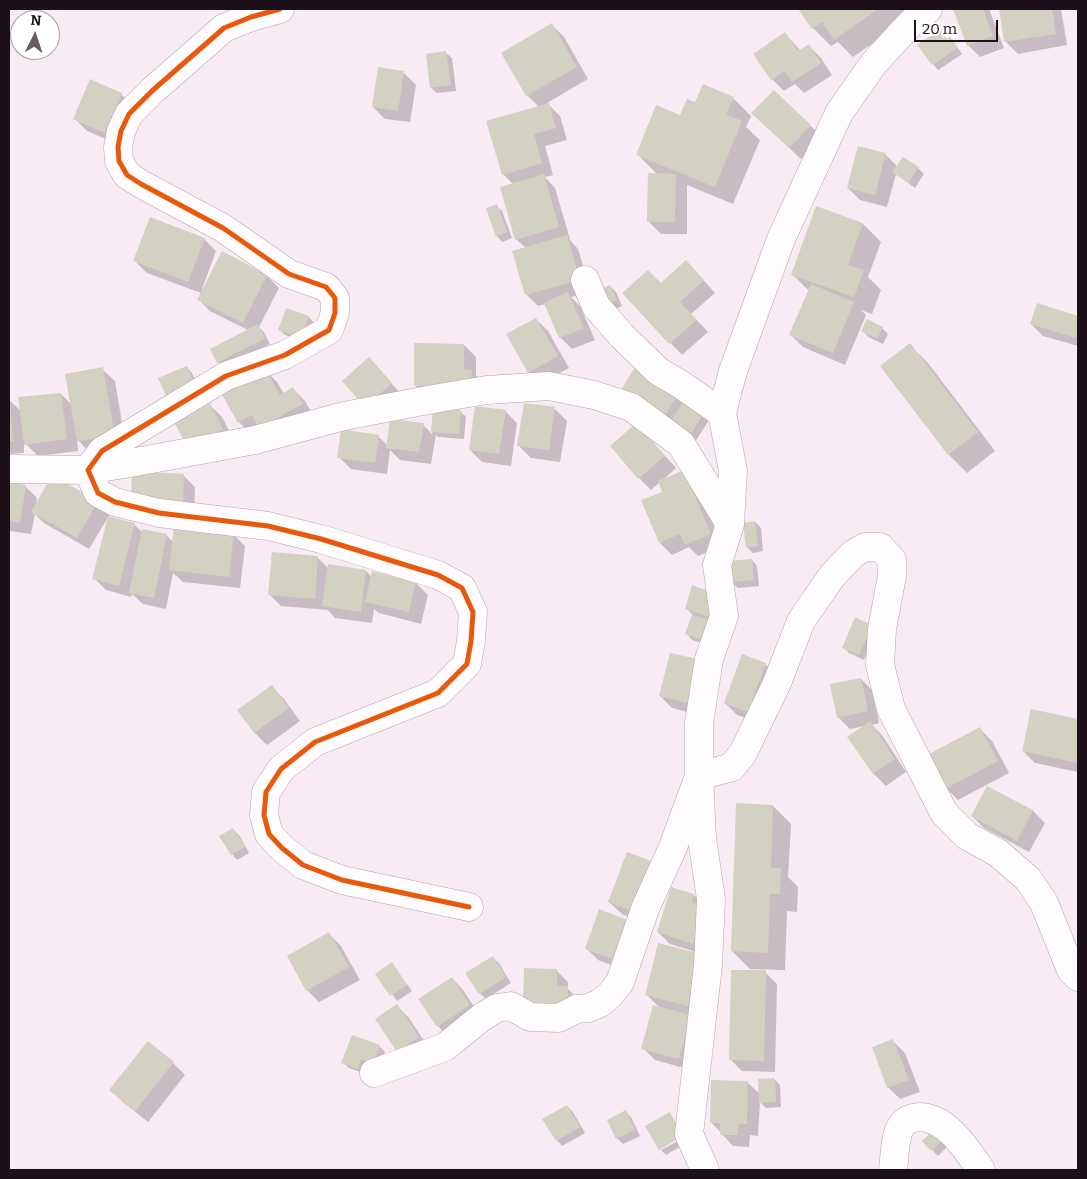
<!DOCTYPE html>
<style>
body{margin:0}
#map{position:relative;width:1087px;height:1179px;overflow:hidden;background:#f9ebf3;font-family:Bitter,serif}
canvas{display:block}
.frame{position:absolute;inset:0;border:10px solid #1c1118;pointer-events:none}
.north{position:absolute;left:10px;top:10px;width:50px;height:50px;box-sizing:border-box;background:#fff;border:1px solid #a4a0a3;border-radius:50%;rotate:4deg;font-size:14px;font-weight:700;line-height:20px;text-align:center;color:#1c1118}
.north::after{content:'';display:block;margin:auto;width:18px;height:22px;background:#695d65;clip-path:polygon(50% 0,100% 100%,50% 72%,0 100%)}
.scale{position:absolute;left:914px;top:20px;width:84px;height:22px;box-sizing:border-box;border:2px solid #1c1118;border-top:0;padding-left:6px;font-size:15px;line-height:18px;white-space:nowrap;color:#1c1118;-webkit-text-stroke:4px #fff;paint-order:stroke}
</style>
<div id="map">
<canvas width="1087" height="1179"></canvas>
<div class="frame"></div>
<div class="north">N</div>
<div class="scale">20 m</div>
</div>
<script>
const ctx = document.querySelector('canvas').getContext('2d');
ctx.lineJoin = 'round';
function paint(path, color) { ctx.fillStyle = color; ctx.fill(path, 'evenodd'); }
function trace(path, color, width, dash) { ctx.strokeStyle = color; ctx.lineWidth = width; ctx.lineCap = dash ? 'butt' : 'round'; ctx.setLineDash(dash || []); ctx.stroke(path); }
paint(new Path2D(`
 M800 9H905L910 17 853 57 838 42 831 46 813 28Z
 M954 9H989L1004 48 980 57 968 45Z
 M1000 9H1061L1067 45 1018 54 1006 42Z
 M552 25 564 37 588 79 547 103 560 116 567 140 545 146 553 175 545 177 555 188 570 239H569L578 249 591 292 571 297 580 306 595 340 572 349 560 337 546 304 538 306 526 294V248L516 239 514 185 503 174 539 107 527 95 502 53Z
 M943 28 962 54 938 70 933 64Z
 M785 34 801 51 809 46 821 58 832 75 804 93 795 84 784 91 772 79Z
 M446 53 452 58 456 91 437 93 431 88Z
 M404 73 416 85 410 122 385 119 373 107Z
 M121 94 133 106 117 144 87 131 75 119Z
 M733 98 751 116 746 127 760 140 733 204 687 185V234H661L649 222 660 175 656 173 638 155 696 104Z
 M765 125H810L822 137 801 159Z
 M885 154 897 166 918 168 924 174 915 188 896 174 887 207 860 200 848 188Z
 M496 206 502 211 512 238 502 242 497 236Z
 M816 208 863 224 881 242 868 277 881 290 872 314 861 310 866 315 845 365 803 347 791 335 809 291 792 274Z
 M204 239 216 251 202 289 267 276 279 288 259 327 263 331 270 344 224 368 218 362 248 330 210 311 198 299 201 293 147 273 135 261Z
 M698 274 715 293 691 314 708 332 682 355 624 293Z
 M610 286 616 292 622 306 613 310 607 305Z
 M1037 305 1078 317V346L1043 336 1031 324Z
 M309 317 314 323 308 343 285 335 280 330Z
 M536 319 548 331 569 368 540 384 529 372Z
 M882 328 888 334 883 344 868 337 863 331Z
 M464 345 476 357V375L483 383 427 397 415 385Z
 M910 345 928 363 995 451 967 473 949 455 881 366Z
 M369 359 403 396 378 418Z
 M187 367 192 373 200 391 173 403Z
 M102 369 115 381 126 447 90 453 77 439 78 451 38 456 24 442V453L9 454V400L21 411 61 394 72 405Z
 M636 369 709 420 695 442 634 402Z
 M265 370 277 382 284 394 293 389 305 401 314 417 251 434 239 422Z
 M210 405 222 417 235 442 201 459Z
 M435 409 460 411 466 417 464 439 438 437 436 434 431 464 400 460 390 450 387 474 351 469 339 457 378 436 388 446 423 425 432 434Z
 M555 409 567 421 560 462 531 458 519 446Z
 M505 411 517 423 511 466 482 462 470 450Z
 M648 437 676 468 663 480 696 483 722 546 698 556 689 547 672 555 660 543 642 501 663 492 660 482 651 490 639 478Z
 M183 475 195 487 194 512 144 510Z
 M53 476 110 514 89 549 44 523 35 514 31 534 9 531V483L25 486 37 498 36 505Z
 M755 522 761 528 763 551 753 553 747 547Z
 M134 524 143 533 166 535 174 543 233 534 245 546 240 588 183 582 173 573 166 609 143 604 132 594 131 597 106 590 94 578Z
 M318 558 328 568 366 571 372 577 373 573 416 583 428 595 421 624 379 613 374 609 372 623 335 618 328 610 281 606 269 594Z
 M752 560 757 566 759 586 738 588 732 582Z
 M693 587 715 621 706 619 715 627 709 645 692 640 687 634 693 615 686 608Z
 M856 619 877 631 864 660 849 653 843 647Z
 M698 660 699 715 672 708 660 696Z
 M765 664 777 676 760 723 737 715 725 703Z
 M861 679 873 691 879 723 872 725 882 735 906 772 886 786 874 774 849 737 865 726 850 729 838 717Z
 M272 687 284 699 300 721 267 745 255 733 239 710Z
 M1032 710 1078 720V772L1035 763 1023 751Z
 M980 729 992 741 1009 773 958 800 946 788Z
 M988 787 1033 811 1045 823 1029 852 984 828 972 816Z
 M773 806 791 824 788 877 798 887 797 912 787 911 785 970 750 969 732 951Z
 M233 829 239 835 249 853 237 860 232 854Z
 M627 854 652 925 622 914 609 902Z
 M694 895 706 907 700 1017 689 1014 702 1028 691 1070 655 1060 643 1048 660 1008 646 994 693 951 670 944 658 932Z
 M600 911 628 971 598 960 586 948Z
 M329 934 341 946 360 980 319 1002 307 990Z
 M493 958 499 963 511 983 486 999 480 993 467 973Z
 M392 964 412 991 397 1001 377 974Z
 M556 970 568 982V989L579 1000 536 1014 524 1002Z
 M765 972 777 984 775 1072 742 1071 730 1059Z
 M452 978 463 990 481 1017 449 1038 438 1026Z
 M397 1006 409 1018 430 1050 398 1051Z
 M893 1041 905 1053 920 1092 900 1099 888 1087Z
 M148 1043 173 1063 185 1075 148 1122 123 1102 111 1090Z
 M379 1046 385 1052 379 1068 363 1073 349 1068 343 1062Z
 M774 1079 780 1085 781 1107 766 1108 760 1102 758 1136 750 1135 749 1147 733 1146 711 1122 748 1083 760 1094Z
 M567 1106 573 1112 585 1133 562 1146 557 1140Z
 M626 1112 631 1117 640 1136 623 1144 617 1138Z
 M932 1132 947 1147 938 1156 923 1141Z
 M685 1137 688 1142 666 1155 661 1150Z`), '#0003');
paint(new Path2D(`
 M798 9H878L834 40 822 22 812 29Z
 M953 9H983L993 36 967 46Z
 M999 9H1052L1056 34 1004 42Z
 M552 23 577 67 526 96 501 53Z
 M944 27 958 48 932 65 917 45Z
 M785 32 798 51 809 44 821 63 792 82 784 71 771 80 753 54Z
 M446 51 451 85 430 88 426 54Z
 M378 67 404 71 398 111 372 107Z
 M90 79 122 93 105 133 73 119Z
 M703 84 734 97 726 114 742 121 715 187 636 155 656 105 680 115 687 99 695 102Z
 M774 90 811 125 789 148 751 113Z
 M549 103 556 128 534 134 542 163 502 175 486 121Z
 M858 146 886 153 875 195 847 188Z
 M903 157 919 167 908 183 892 172Z
 M648 173 676 174 675 222H647Z
 M544 174 559 227 515 240 500 187Z
 M497 204 507 232 496 237 486 208Z
 M816 206 863 223 848 265 864 270 854 297 791 275Z
 M150 217 205 238 188 282 133 261Z
 M567 235 580 280 525 295 512 251Z
 M222 251 267 275 243 323 197 300Z
 M686 260 704 280 680 302 697 320 669 344 622 293 648 270 661 283Z
 M811 284 854 302 833 353 789 335Z
 M610 285 617 300 606 305 599 290Z
 M568 292 584 328 559 338 544 303Z
 M1037 303 1078 316V332L1076 338 1030 324Z
 M286 308 309 316 302 338 278 330Z
 M536 318 558 356 528 373 506 334Z
 M867 319 883 327 877 339 861 331Z
 M258 324 265 338 217 363 210 349Z
 M414 343 464 344V369L472 370 471 387 414 386Z
 M910 343 978 432 948 455 880 366Z
 M369 357 392 383 365 407 342 381Z
 M187 366 195 385 167 398 158 378Z
 M103 367 115 436 77 441 65 374Z
 M635 367 678 394 664 417 621 390Z
 M265 368 280 395 293 387 303 404 259 428 252 415 238 423 221 393Z
 M61 393 67 439 24 445 18 397Z
 M684 400 704 413 689 437 669 424Z
 M9 402H10L13 441H9Z
 M210 403 223 430 188 448 174 422Z
 M524 403 555 407 549 450 517 446Z
 M475 406 506 410 499 454 469 450Z
 M433 407 461 410 459 434 431 432Z
 M390 419 424 423 419 452 386 448Z
 M636 423 665 456 638 479 610 446Z
 M341 429 379 435 375 463 337 458Z
 M684 470 711 534 685 545 680 534 659 543 641 500 662 492 658 481Z
 M132 471 184 474 183 501 131 498Z
 M52 475 98 501 77 538 31 512Z
 M9 482 26 485 20 523 9 521Z
 M108 516 135 523 119 586 92 579Z
 M755 521 758 546 746 548 743 523Z
 M174 526 234 533 229 577 169 570Z
 M142 529 167 534 154 598 129 593Z
 M272 552 318 556 315 599 268 595Z
 M752 559 754 580 731 582 729 561Z
 M328 564 366 570 361 612 322 606Z
 M372 571 416 582 409 612 365 602Z
 M692 585 717 594 710 617 685 609Z
 M692 615 710 620 703 640 685 634Z
 M855 617 872 625 859 655 842 648Z
 M670 653 698 659 687 703 659 696Z
 M742 654 766 663 748 712 724 703Z
 M861 678 868 711 837 718 830 684Z
 M272 685 289 708 254 733 237 710Z
 M1031 709 1078 719V763L1022 751Z
 M870 721 895 759 873 774 847 737Z
 M980 727 998 761 945 789 927 755Z
 M987 786 1033 810 1017 841 971 816Z
 M736 803 773 805 771 868H781L780 894H770L768 953 731 951Z
 M233 828 245 847 231 855 219 836Z
 M627 852 659 864 640 914 608 902Z
 M671 887 694 894 692 902 705 907 693 944 657 932Z
 M599 909 630 921 616 960 585 949Z
 M329 932 349 967 306 991 287 956Z
 M658 943 701 954 688 1006 645 995Z
 M493 956 506 977 479 994 465 973Z
 M392 962 407 985 390 996 375 974Z
 M524 968 557 969V986H568L567 1004 523 1003Z
 M731 970H766L764 1061 729 1060Z
 M452 977 470 1005 437 1027 418 999Z
 M397 1004 419 1037 397 1052 375 1019Z
 M653 1005 691 1015 679 1059 641 1049Z
 M352 1035 380 1045 373 1063 361 1059 357 1069 341 1063Z
 M893 1039 909 1080 887 1088 872 1047Z
 M148 1041 174 1062 135 1111 109 1090Z
 M775 1078 776 1102 759 1103 758 1079Z
 M711 1080 748 1081 747 1124H738V1135H720V1123H710Z
 M567 1105 580 1127 556 1141 542 1119Z
 M626 1110 635 1130 616 1139 607 1120Z
 M670 1112 683 1136 659 1150 645 1126Z
 M932 1131 942 1141 931 1151 922 1141Z`), '#d2d1c2');
const minor = new Path2D(`
 M280 9 251 17 224 28 153 90 129 114 121 131 118 147 119 161 127 175 141 184 223 228 289 274 326 287 335 298V313L329 330 285 355 226 376 102 451 88 470 98 493 115 502 159 513 268 526 321 539 438 575 462 588 473 612 471 641 467 664 438 693 315 742 281 769 266 792 264 815 269 834 282 848 303 865 342 880 469 907
 M585 280 596 306 621 335 658 371 680 384 722 413
 M9 469 88 470 130 463 255 440 344 416 439 398 487 390 549 386 594 395 631 407 681 444 730 524
 M374 1073 445 1047 482 1017 497 1008 511 1006 530 1017 559 1018 576 1009 589 1008 600 1003 610 995 620 982 645 909 673 847 699 776 732 767 743 753 777 683 801 621 832 576 853 554 865 547H880L892 560V576L882 629 880 665 891 709 944 813 967 836 998 853 1028 879 1044 903 1071 970 1078 977
 M705 1170 689 1134 708 965 711 899 702 838 699 776V723L709 659 724 616 717 565 730 524 733 471 722 413 733 371 781 239 839 113 874 63 911 23 928 9
 M893 1170C895 1157 894 1136 902 1125 906 1119 913 1118 919 1117 947 1117 967 1150 981 1170`);
trace(minor, '#b1a5ac', 29);
trace(minor, '#fefcfd', 28);
trace(new Path2D(`
 M280 9 251 17 224 28 153 90 129 114 121 131 118 147 119 161 127 175 141 184 223 228 289 274 326 287 335 298V313L329 330 285 355 226 376 102 451 88 470 98 493 115 502 159 513 268 526 321 539 438 575 462 588 473 612 471 641 467 664 438 693 315 742 281 769 266 792 264 815 269 834 282 848 303 865 342 880 469 907`), '#e8590c', 5);
</script>
